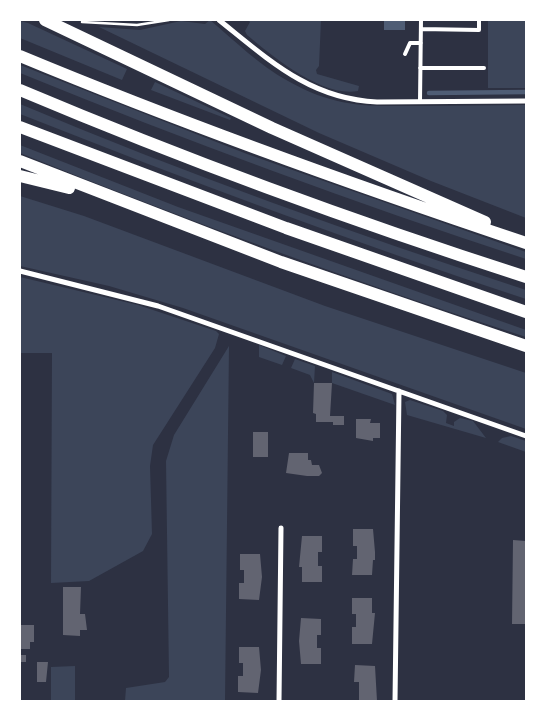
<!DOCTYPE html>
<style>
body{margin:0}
#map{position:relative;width:546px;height:721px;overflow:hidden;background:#2d3142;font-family:"Exo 2",sans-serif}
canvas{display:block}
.frame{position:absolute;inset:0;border:21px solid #fff;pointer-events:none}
</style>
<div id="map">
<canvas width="546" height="721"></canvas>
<div class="frame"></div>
</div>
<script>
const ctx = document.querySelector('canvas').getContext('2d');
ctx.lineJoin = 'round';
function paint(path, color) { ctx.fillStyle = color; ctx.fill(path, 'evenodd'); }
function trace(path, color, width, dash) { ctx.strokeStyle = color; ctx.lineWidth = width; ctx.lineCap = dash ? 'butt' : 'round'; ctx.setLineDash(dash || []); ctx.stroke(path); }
paint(new Path2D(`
 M210 20C235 41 259 65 288 81 338 109 369 106 423 106 458 106 492 105 526 105V218L431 181 319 133 99 27 140 30 181 21 205 24Z
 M248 20H321L319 66 316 70 317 74 359 86 358 91C323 98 272 56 247 35L245 31 250 22Z
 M488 20H526V88H488Z
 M20 21 28 23 127 69 122 80 20 38Z
 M20 65 247 154 526 252V259C355 203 187 141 20 73Z
 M155 82 231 118 230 120 151 90Z
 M20 104C186 174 355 234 526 290V299C355 243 187 180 20 114Z
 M20 145 178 207 526 330V337C355 282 186 220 20 153Z
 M20 196 84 216 325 306 526 373V429L183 308 109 286 20 266Z
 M20 277 138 305 216 331 219 334 215 348 153 445 150 466 152 534 143 551 89 581 51 583 52 353H20Z
 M259 345 286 356 282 365 259 357Z
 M229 346 225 701H125L126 688 165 682 169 677 166 461 174 435Z
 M295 359 315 366 314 383 310 375 291 368Z
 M332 372 392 394 395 405 332 383Z
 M410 400 443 411 447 415 446 423 454 426V422L460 418 473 421 486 438 407 415 405 402Z
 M511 436 526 441V452L498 442 502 438Z
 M75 666V701H51V667Z`), '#3c4559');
paint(new Path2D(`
 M384 20H405V30H384Z`), '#4f5d75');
trace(new Path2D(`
 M429 93 526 92`), '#4f5d75', 4.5);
paint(new Path2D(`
 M314 383H332L330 416H344V425H333V422H316V414L313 413Z
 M356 419H371L370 423H380V438H373V441L356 438Z
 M253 432H268V457H253Z
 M289 453H308V460H311L312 465H319L322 473 319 476H307L286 473Z
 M353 529H373L375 552V560H373L372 575H352L353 559H357V546H353Z
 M302 536H322V552H318V566H322V582H302V567H299Z
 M513 540 526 541V624H512Z
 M240 554H260L262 577 259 600 239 599V583H244V570H240Z
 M63 587H81L80 614H85L87 630H80V636L63 635Z
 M352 598H372V613H375L372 644H352V627H356V614H352Z
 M301 618 321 619V635H317V648H321V664H301L299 641Z
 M20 625H34V642H30V649H20Z
 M239 647H259L261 670 258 693 238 692V676H243V663H239Z
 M20 655H26V662H20Z
 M37 662H48L46 682H37Z
 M355 665 375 666 377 701H359V682H354Z`), '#626471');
trace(new Path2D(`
 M82 22 137 25 169 20`), '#fff', 2.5);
trace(new Path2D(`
 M421 29 479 30V20
 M405 54 410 43H421
 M420 68H484
 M420 101 421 20`), '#fff', 4);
trace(new Path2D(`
 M219 20C269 60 310 99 377 102L526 101
 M20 271 158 306 526 436
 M279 701 281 528
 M395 701 399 391`), '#fff', 5);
trace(new Path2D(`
 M45 20 272 128 485 222
 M20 56C186 125 356 186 526 243
 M20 90C186 160 355 222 526 277
 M20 127 286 228 526 312
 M20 161 281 262 526 346
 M20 176 69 188`), '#fff', 12);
</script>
